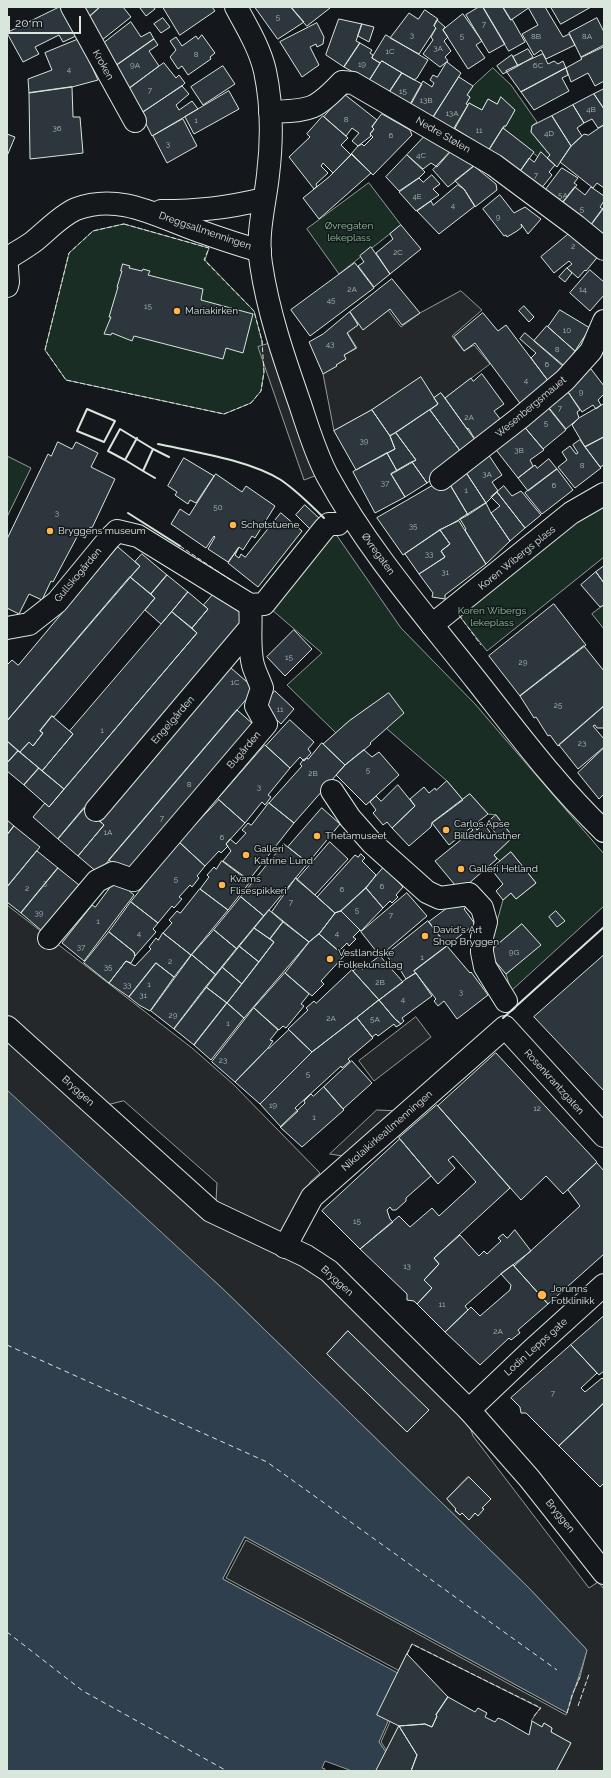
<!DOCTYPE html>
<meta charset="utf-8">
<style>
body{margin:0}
#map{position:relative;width:611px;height:1778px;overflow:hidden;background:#14181c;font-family:Raleway,sans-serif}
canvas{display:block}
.frame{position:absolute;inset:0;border:8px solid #d8e6dc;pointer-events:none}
.scale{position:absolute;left:8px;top:16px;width:73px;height:18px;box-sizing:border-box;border:2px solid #d8e6dc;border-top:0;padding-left:5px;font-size:12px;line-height:14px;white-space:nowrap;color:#d8e6dc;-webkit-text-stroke:3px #14181c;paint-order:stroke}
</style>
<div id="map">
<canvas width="611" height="1778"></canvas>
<div class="frame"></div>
<div class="scale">20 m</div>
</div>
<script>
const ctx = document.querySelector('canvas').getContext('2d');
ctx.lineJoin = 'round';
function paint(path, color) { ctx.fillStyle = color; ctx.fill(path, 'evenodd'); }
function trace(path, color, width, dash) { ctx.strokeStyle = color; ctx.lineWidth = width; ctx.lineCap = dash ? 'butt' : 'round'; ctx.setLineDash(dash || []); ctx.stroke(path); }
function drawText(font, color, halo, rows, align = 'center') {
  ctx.font = font + ' Raleway,sans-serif'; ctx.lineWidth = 3; ctx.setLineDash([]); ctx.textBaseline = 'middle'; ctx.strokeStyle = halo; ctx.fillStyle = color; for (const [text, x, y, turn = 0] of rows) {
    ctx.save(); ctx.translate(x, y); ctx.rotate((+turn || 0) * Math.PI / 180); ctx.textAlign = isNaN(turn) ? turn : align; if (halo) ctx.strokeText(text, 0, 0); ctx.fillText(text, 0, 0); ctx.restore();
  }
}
const green = new Path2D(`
 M493 68 511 85 537 122 532 126 531 132 550 155 547 158 538 157 503 128 506 126 515 110 501 98 497 104 488 99 482 110 469 103 468 105 466 104 470 97 467 95 473 86Z
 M369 183 401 225 339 274 307 229Z
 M124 224 209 248 205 260 254 311 262 341 264 372 261 391 251 403 224 414 66 380 45 350 69 253 93 231Z
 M7 456 31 468 7 517Z
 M604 500V557L487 651 457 613Z
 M333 530 401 628 475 704 604 854V906L511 991 506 974 540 945 522 924 488 953 503 900 511 893 516 899 536 883 511 852 500 861 494 855 513 837 496 815 488 814 470 794 463 800 447 781 386 728 389 694 349 721 336 733 287 685 322 653 271 609Z
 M604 605V629L592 614Z`);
paint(green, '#1a2d24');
trace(green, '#939e99', 1);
const parking = new Path2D(`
 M461 291 482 310 452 336 464 351 474 345 490 364 445 398 441 393 434 398 421 378 372 410 334 431 323 374 345 359 344 355 357 348 347 332 358 323 388 310 401 327 420 313Z
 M274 342 320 474 304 480 258 347Z
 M7 905 192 1048 233 1084 320 1173 310 1182 287 1244 466 1415 473 1436 589 1588 598 1582 604 1589V1771H556L571 1743 551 1732 552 1728 549 1726 544 1723 542 1727 531 1721 540 1708 412 1644 398 1672 399 1726 386 1752 379 1742 389 1721 398 1672 223 1579 245 1537 566 1713 572 1695 580 1677 587 1650 529 1588 223 1289 7 1093ZM124 1101 217 1183 216 1201 108 1105ZM348 1331 428 1410 407 1432 327 1354ZM468 1477 491 1499 482 1508 484 1509 478 1515 475 1513 469 1520 462 1513 460 1515 455 1511 456 1509 447 1499Z
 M416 1017 431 1037 374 1081 359 1061Z
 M377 1110 400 1111 349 1157 330 1154Z`);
paint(parking, '#24282b');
trace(parking, '#939e99', 1);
const water = new Path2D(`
 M7 1090 223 1289 529 1588 587 1650C581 1672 573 1692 567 1713L245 1537 223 1579 408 1678 379 1742 390 1758 384 1771H352L325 1761 322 1768 325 1769V1771H7Z`);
paint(water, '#2f3f4d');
trace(water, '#939e99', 1);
const pier = new Path2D(`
 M245 1537 567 1713 566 1715 246 1540 226 1578 409 1676V1679L381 1742 391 1757 387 1771 390 1758 379 1742 407 1678 223 1579Z`);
paint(pier, '#14181c');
trace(pier, '#939e99', 1);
trace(new Path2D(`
 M7 1345 267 1462 557 1670
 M7 1632 83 1691 227 1771`), '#d8e6dc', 1, [5, 4]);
const building = new Path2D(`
 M60 7 62 11 65 9 78 35 63 42 59 35 35 47 39 54 23 62 7 33Z
 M81 7H100L89 17Z
 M100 7H123L131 17 102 40 89 17Z
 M141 7H154L155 9 146 16 140 8Z
 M163 7H212L215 11 180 35Z
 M255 7H291L304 22 278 39Z
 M291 7H329L330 8 307 26Z
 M479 7H483L505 44 489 53 466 15Z
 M483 7H503L511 20 512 19 525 42 509 51Z
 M503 7H530L511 20Z
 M530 7H545L563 37 569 34 575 45 546 59 541 50 534 55 522 34 538 25 529 9Z
 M551 7H591L561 24Z
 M425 10 438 19 434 26 436 28 419 54 390 38 409 13 418 19Z
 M463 14 482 41 476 45 485 58 468 69 443 30Z
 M163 18 170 27 161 33 154 24Z
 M597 18 604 32V45L581 57 569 33Z
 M339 19 362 24 356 41 360 43 344 67 326 55Z
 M437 20 445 27 443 30 448 37 444 41 451 51 445 57 448 61 440 67 423 54 433 40 431 37 436 28 434 26Z
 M131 22 141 37 150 32 154 39 114 67 100 46Z
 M317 23 324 37 323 44 317 47 316 44 310 47 319 65 302 77 280 42Z
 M362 24 374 27 369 42 358 36Z
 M202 35 215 53 210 57 211 59 188 75 182 66 178 69 170 57 176 50 170 41 176 37 182 46 196 36 198 39Z
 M386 35 428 60 417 78 414 80 382 61 380 63 372 58Z
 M79 39 98 80 72 87 29 93 28 79 52 70 45 53Z
 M154 39 158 45 149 51 159 66 127 90 114 67Z
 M360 43 372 50 370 53 373 55 372 58 380 63 369 81 344 67Z
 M604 47V81L595 86 588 73 571 82 566 68 582 59 581 58Z
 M528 49 533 57 518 66 513 57Z
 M543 54 548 64 554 61 558 64 563 61 566 68 521 92 506 71Z
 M512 55 518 66 503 74 497 66Z
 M382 61 402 73 388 94 369 81Z
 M447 62 461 73 432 119 409 106 423 81 432 87 434 83 430 80 433 75 437 77Z
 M164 63 176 78 179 75 185 83 182 86 141 113 127 90Z
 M223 66 235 84 203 105 191 87Z
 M566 68 568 75 562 78 569 91 534 110 521 92Z
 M402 73 422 84 410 106 388 94Z
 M459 77 473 86 467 95 470 97 466 104 468 105 454 130 432 119Z
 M182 86 189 94 176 105 179 110 192 101 198 109 152 136 141 114Z
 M72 87 73 117H80L83 153 30 159 29 93Z
 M604 89V109L594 94Z
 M229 91 239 109 194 134 185 117Z
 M344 94 377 120 372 127 374 129 370 134 371 136 358 146 352 141 359 133 352 128 346 136 324 117Z
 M594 94 604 109V125L598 128 592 119 584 123 573 105Z
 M501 97 515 110 506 126H504L489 150 454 128 469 103 482 110 488 99 497 104Z
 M573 105 584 123 577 128 582 136 571 146 552 116Z
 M382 114 410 130 412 135 373 175 351 154 358 146 362 144 364 146 373 137 370 134 374 129 372 127Z
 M323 116 348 138 341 145 351 155 333 173 323 163 321 166 328 173 316 184 317 186 314 189 289 157 310 137 307 134Z
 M552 116 571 146 557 167 547 158 550 155 531 132 532 126Z
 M183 119 197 146 167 163 153 136Z
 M604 125V188L597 183 593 188 560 162 571 146 584 134 588 135Z
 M503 128 534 152 518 174 489 150Z
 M7 134 15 137 7 156Z
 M424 137 450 152 437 167 431 163 423 169 407 155Z
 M450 152 474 166 448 187 433 170Z
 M541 152 555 165 549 172 552 175 540 190 518 174 529 158 534 162Z
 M352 154 371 173 319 219 303 198 329 177Z
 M407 155 425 172 420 177 399 191 386 177Z
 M474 166 496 184 497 190 475 207 464 189 455 181Z
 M562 168 578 178 574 183 577 185 560 206 544 192Z
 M432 175 440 184 433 189 439 195 416 211 399 192 419 178 423 182Z
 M458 185 464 189 475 206 439 234 417 211 431 201 433 205Z
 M575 187 585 195 591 187 604 196V201L600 207 603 209 588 229 560 206Z
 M500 195 514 213 525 207 541 219 528 234 521 224 522 227 517 231 507 237 506 235 504 236 483 209Z
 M604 207V241L588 229Z
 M401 225 421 249 390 274 376 253 393 239 390 234Z
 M576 228 600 254 586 271 585 270 578 278 567 268 572 264 569 261 554 273 541 257Z
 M371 247 390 274 374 287 358 266 364 262 360 256Z
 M355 263 374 288 310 336 291 310Z
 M123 264 130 266 129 268 142 271 143 269 150 271 148 275 203 289 201 300 253 314 243 353 226 348 223 359 134 336 132 341 112 333 111 335 104 334 111 317H109L118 287H117L122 271H121Z
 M567 268 572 273 565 282 559 277Z
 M590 270 604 282V295L590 311 570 293Z
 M392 279 420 313 402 325 390 309 363 330 350 312Z
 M524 306 534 317 529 322 519 311Z
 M560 310 590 328 575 351 548 327Z
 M350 312 358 325 347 333 356 348 344 355 346 359 336 365 337 366 323 374 309 342 323 334Z
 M483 313 498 331 506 325 549 382 522 406 475 343 464 351 454 337Z
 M547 326 575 351 564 367 534 341Z
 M525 333 563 365V368L549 382 531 358 536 353 520 339Z
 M591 369 604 386V394L598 400 601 405 596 409 593 405 582 412 566 389Z
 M482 374 504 404 494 411 504 424 478 444 468 428 467 429 445 398 471 378 473 381Z
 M421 377 438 404 390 436 372 410Z
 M566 389 580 410 577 412 579 418 566 429 546 404Z
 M441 393 478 444 464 456 430 410 438 404 434 398Z
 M604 404V437L585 447 572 425 579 418Z
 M546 405 566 430 543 449 522 424Z
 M372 410 390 436 395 449 356 470 334 431Z
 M430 410 464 456 427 483 412 462 416 460 396 433Z
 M522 424 544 450 530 460 533 466 518 478 493 446Z
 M396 433 416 460 397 471 387 453 395 449 390 436Z
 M604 437V465L600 467 585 447Z
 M580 440 601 468 575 488 558 467 567 460 562 452 570 446 576 454 578 453 573 445Z
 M58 442 72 449 76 442 98 453 91 467 115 479 92 528 90 527 85 538 78 535 53 582 51 581 42 600 29 594 19 614 7 608V539L48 454 51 456Z
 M486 451 502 475 492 482 498 491 486 503 465 471Z
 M387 453 397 471 391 474 405 497 375 513 353 472Z
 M184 458 214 476 196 503 190 500 188 504 182 500 175 495 177 492 168 486Z
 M549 459 557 469 528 491 518 478 535 465 537 468Z
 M412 462 427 483 405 497 391 474Z
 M557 469 573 490 542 514 525 493Z
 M465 471 486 503 468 515 446 478Z
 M216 474 242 492 246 486 275 506 255 538 252 536 243 550 239 547 228 562 208 549 215 537 214 536 206 548 171 524 180 509 189 515Z
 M446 478 468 515 440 530 403 555 377 518Z
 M504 486 512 496 521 491 541 515 525 528 497 492Z
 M497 492 525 528 510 541 491 513 500 506 491 497Z
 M486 503 491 513 510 541 486 564 465 530 466 529 460 519Z
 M305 505 320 519 310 529 296 515Z
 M281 513 302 531 258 587 228 563 239 547 235 555 239 558 241 554 245 557Z
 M459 521 486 564 445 595V599L432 597 433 593 419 574 445 557 441 551 450 544 440 530Z
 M440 530 450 544 441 551 445 557 419 574 405 554Z
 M118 547 140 566 7 721V665L12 660 18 665Z
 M142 554 167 575 151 594 130 577 140 566 135 562Z
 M604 566V583L596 572Z
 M596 572 604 583V605L600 607 581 585Z
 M167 575 188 592 161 624 145 610 155 598 151 594Z
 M130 577 155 598 54 717 52 716 40 731 43 733 33 746 29 742 20 752 7 741V721Z
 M218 589 249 615 58 839 33 817 45 803 49 807 197 633 192 628 208 609 204 605Z
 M188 592 208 609 192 628 172 612Z
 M554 604 586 645 520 696 489 656Z
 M172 612 197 633 64 789 42 771 73 734 70 731Z
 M294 630 312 649 285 676 267 657Z
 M584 646 604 671V706L558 746 550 735 548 736 536 717 534 718 520 696Z
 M231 668 255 689 98 873 78 856 104 825 100 821Z
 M275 691 294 709 281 724 262 706Z
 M389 693 404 713 370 743 371 744 364 750 345 765 323 744 349 721Z
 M604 706V728H597L595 725 593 726 604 739V747L578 769 559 745Z
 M237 710 253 724 126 874 109 860Z
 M52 716 73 734 42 771 20 752 29 742 33 746 43 733 40 731Z
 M290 720 314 742 308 749 311 753 304 761 300 757 290 768 266 746Z
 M7 741 18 751 7 763Z
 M322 743 345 765 294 823 269 803 302 766 300 764 303 760 307 758 308 759Z
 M265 745 290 768 268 795 271 797 265 805 262 802 245 823 218 799Z
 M604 748V794L599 799 578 773Z
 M364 750 372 757 379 752 399 775 366 805 336 775 345 765Z
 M18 751 39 768 24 785 7 771V763Z
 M39 768 64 789 49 807 24 785Z
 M447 781 463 800 432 823 431 827 409 846 392 828 415 806 410 799 424 787 429 793 435 788 436 790Z
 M398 785 415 806 392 828 387 822 383 825 373 813 376 810 370 802 376 796 381 801Z
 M470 794 488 814 449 845 432 823Z
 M219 800 245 823 226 844 228 846 221 853 219 851 205 866 179 842Z
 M269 803 294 823 249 880 223 861 231 851 226 844 230 839 236 844 246 833 242 830 248 823 251 825Z
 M84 808 104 825 78 856 58 839Z
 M322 808 340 824 308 863 288 847Z
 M496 815 513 837 494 855 497 859 460 891 435 861 473 830 471 828 474 825 477 830 484 824 495 839 498 836 487 823Z
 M7 820 14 826 7 835Z
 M14 826 40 847 7 887V835Z
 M179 842 205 866 197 876 199 878 192 887 190 885 179 897 182 899 174 908 172 906 158 923 131 902Z
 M330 842 348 859 315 895 297 880Z
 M284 844 308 863 264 916 241 897Z
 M37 851 58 868 21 913 7 902V887Z
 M511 852 536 883 516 899 511 893 503 900 496 891 503 884 491 869Z
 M361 854 365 858 362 861 376 875 366 888 341 911 335 913 317 897 355 855 358 857Z
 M222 861 250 882 228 910 200 889 209 877 207 875 214 867 216 869Z
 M384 867 403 887 396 895 398 897 392 903 390 901 383 908 366 888Z
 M58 868 79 885 42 931 21 913Z
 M296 878 335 913 319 934 309 942 272 912Z
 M116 880 134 895 84 961 62 943 92 905 95 907Z
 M366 888 383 908 361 931 341 911Z
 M200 889 228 910 191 955 163 933 172 923 169 920 177 911 180 913Z
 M407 893 427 916 380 956 361 932Z
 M241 897 264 916 237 949 214 930Z
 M457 901 467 906 464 909 475 924 447 946 429 922Z
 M131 902 158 923 153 929 156 932 135 956 134 952 109 932Z
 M269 910 283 922 270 939 254 928Z
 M341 911 360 930 353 937 356 939 349 946 347 943 339 951 319 934 335 913Z
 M556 911 565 921 557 927 549 917Z
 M428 921 447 946 414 971 416 973 406 979 399 968 397 970 387 956 389 954 388 953Z
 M283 922 309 942 244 1018 227 1003 274 942 270 939Z
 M522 924 541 945 506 974 488 953Z
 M254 928 274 942 259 962 239 946Z
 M214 930 237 949 216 975 192 955Z
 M109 932 134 952 135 956 131 963 126 961 109 983 84 963Z
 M163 933 191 955 174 977 156 963 129 997 109 983 126 961 135 966 151 949 149 947 156 938 158 940Z
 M319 934 344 956 321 981 324 984 312 996 285 973 309 942Z
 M239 946 259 962 242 984 222 967Z
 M447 946 470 973 471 972 488 995 457 1019 444 1001 438 1006 434 1001 436 999 414 971Z
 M192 955 216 975 174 1029 151 1011Z
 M604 955V1091L534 1017Z
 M380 956 403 982 379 1000 353 971 359 966 362 969Z
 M156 963 174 977 150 1011 139 1005 129 997Z
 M222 967 242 984 227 1003 206 987Z
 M352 970 379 1000 312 1052 288 1029 308 1010 306 1008 314 1001 316 1003Z
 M285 973 309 994 301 1004 304 1006 286 1028 283 1026 279 1030 254 1008Z
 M416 973 432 996 402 1018 404 1021 401 1024 395 1019 379 1000 406 979Z
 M206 987 227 1003 194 1045 174 1029Z
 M379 1000 395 1019 401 1024 396 1027 394 1024 378 1036 376 1034 372 1037 357 1018Z
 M227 1003 244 1018 211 1060 194 1045Z
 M254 1008 278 1030 270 1040 273 1041 268 1048 235 1082 212 1062Z
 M357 1018 373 1038 348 1059 350 1061 342 1068 341 1066 295 1108 298 1111 281 1127 260 1104 312 1052Z
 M289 1030 312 1052 260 1104 235 1082 268 1048H269Z
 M496 1053 597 1162 563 1194 546 1176 521 1200 438 1106Z
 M352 1061 372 1083 343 1109 324 1087Z
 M324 1087 344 1110 302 1147 280 1127 305 1103 304 1101 311 1094 313 1096Z
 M437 1105 510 1188 434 1258 439 1264 424 1280 432 1288 417 1304 414 1301 407 1300V1294L360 1249 399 1216 410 1227 432 1208 439 1216 476 1182 453 1156 448 1160 455 1168 438 1184 399 1138Z
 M400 1139 431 1176 406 1198V1201L396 1210H392L390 1207 387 1210 390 1219 393 1222 360 1249 322 1211Z
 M597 1163 604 1171V1254L548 1304 514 1266 580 1206 568 1190Z
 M515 1230 531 1251 501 1274 465 1306 468 1310 445 1332 417 1304 432 1288 424 1280 439 1264 434 1258 460 1235 479 1256 484 1251 487 1254 501 1241 498 1238 503 1234 507 1238Z
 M513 1265 548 1304 518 1330 520 1333 511 1340 509 1338 480 1365 445 1332 471 1307 480 1316 510 1290 511 1285 501 1274Z
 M604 1316V1371L599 1375 571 1345Z
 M348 1331 429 1410 407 1432 327 1354Z
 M571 1345 597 1373 581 1388 585 1392 602 1378 604 1380V1403L559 1446 526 1413H521L520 1407 511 1398Z
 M604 1403V1483L600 1487 559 1446Z
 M469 1477 491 1499 482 1508 484 1509 478 1516 475 1513 469 1520 462 1513 460 1515 455 1510 456 1509 447 1499Z
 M407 1654 448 1697 436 1715 437 1716 432 1727 425 1724 399 1726 377 1715Z
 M448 1697 475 1712 478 1708 487 1713 485 1717 495 1722 498 1718 503 1720 529 1735 532 1721 542 1727 544 1723 552 1728 551 1732 571 1743 556 1771H411L417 1755 399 1726 425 1724 432 1727 437 1716 436 1715Z
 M399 1726 417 1755 411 1771H376Z`);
paint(building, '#2c363c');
trace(building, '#d8e6dc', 1);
const minor = new Path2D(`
 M72 7 135 121
 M270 112C309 110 314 112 342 82L353 83 494 165 576 226 604 249
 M161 211C198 211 227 208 264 199
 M7 259C15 253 25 248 33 242 46 232 60 216 76 209 121 192 160 218 202 232 221 239 240 245 260 251
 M7 267 8 282 7 286
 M441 479 521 417 565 380 591 351 604 321
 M250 605 264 604 324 529 329 524H338
 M432 625 571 513 604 494
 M7 628 29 624 57 602 108 540 117 531 138 536 250 605
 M332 791 350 818 372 843 427 892 440 898 469 894 482 908 486 922 482 937V952L485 967 506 1001
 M96 810 249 629
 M49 938 97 881 113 873 133 880 266 724 256 706 262 688C259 680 255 672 253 665 248 646 252 624 250 605
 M285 1247 312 1197 505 1027 604 1136
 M469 1410 530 1352 604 1285`);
const major = new Path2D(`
 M236 7C247 27 260 49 265 71 272 104 272 142 268 175 265 204 256 234 261 264 268 312 284 358 300 404 308 428 315 452 327 475 367 549 424 614 476 680 517 732 556 785 604 831
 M7 1027 211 1211 306 1256 329 1271 469 1410 529 1478 604 1573`);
trace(minor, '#d8e6dc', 24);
trace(major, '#d8e6dc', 24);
trace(minor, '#14181c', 22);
trace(major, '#14181c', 22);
trace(new Path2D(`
 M124 224 209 248 204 260 254 311 262 341 264 372 261 391 251 403 224 414 66 380 45 350 69 253 93 231Z
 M180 546 232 581
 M459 615 481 645
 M407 1654 412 1644 541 1708 533 1717
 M578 1706 589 1674
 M567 1713 572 1695 580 1677`), '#d8e6dc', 1, [5, 2]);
trace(new Path2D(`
 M87 409 115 421 104 442 77 431Z
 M158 444C195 452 249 460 281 480 297 491 310 504 324 518
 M153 449 169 457
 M125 460 143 471 153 449 120 429 108 451 125 460 137 438
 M143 471 155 478
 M128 513 180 546
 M503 1018 604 927`), '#d8e6dc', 2);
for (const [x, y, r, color] of [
 [177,311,4,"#ffb74d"],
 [233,525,4,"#ffb74d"],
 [50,531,4,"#ffb74d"],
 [446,830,4,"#ffb74d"],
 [317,836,4,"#ffb74d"],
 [246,855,4,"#ffb74d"],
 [461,869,4,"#ffb74d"],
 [222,885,4,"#ffb74d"],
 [425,936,4,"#ffb74d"],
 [330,959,4,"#ffb74d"],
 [542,1295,5,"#ffb74d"]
]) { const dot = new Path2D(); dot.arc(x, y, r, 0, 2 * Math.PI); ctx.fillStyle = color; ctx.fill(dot); trace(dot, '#14181c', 1.5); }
drawText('8px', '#adbab4', null, [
 ["5",278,18],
 ["7",484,25],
 ["3",412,36],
 ["5",462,37],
 ["8B",536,37],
 ["8A",587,37],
 ["3A",438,49],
 ["1C",390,52],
 ["8",196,55],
 ["19",362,65],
 ["9A",135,66],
 ["6C",538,66],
 ["4",69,70],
 ["7",150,91],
 ["15",403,92],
 ["13B",426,101],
 ["4B",591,110],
 ["13A",452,114],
 ["8",346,120],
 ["1",196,121],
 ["36",57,129],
 ["11",479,131],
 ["4D",549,134],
 ["6",391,136],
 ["3",168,145],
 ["4C",421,156],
 ["7",536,176],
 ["5A",563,196],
 ["4E",417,197],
 ["4",453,206],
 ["5",582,210],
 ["9",498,218],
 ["2",573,247],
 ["2C",398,253],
 ["2A",352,290],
 ["14",583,290],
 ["45",331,301],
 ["15",148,307],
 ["10",567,331],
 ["43",330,345],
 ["8",557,350],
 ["6",547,365],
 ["4",526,381],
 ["9",581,393],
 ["7",560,409],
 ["2A",469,418],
 ["5",546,424],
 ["39",364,442],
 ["3B",519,451],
 ["8",582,466],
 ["3A",487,475],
 ["37",385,484],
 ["6",554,486],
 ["1",466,491],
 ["50",218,508],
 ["3",57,514],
 ["35",413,527],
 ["33",429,555],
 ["31",445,573],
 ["15",289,658],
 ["29",523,663],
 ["1C",235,683],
 ["25",558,706],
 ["11",280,710],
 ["1",102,731],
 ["23",582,744],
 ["5",368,771],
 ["2B",313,774],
 ["8",189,785],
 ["3",259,788],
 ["7",162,819],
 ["1A",108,833],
 ["6",222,838],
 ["5",176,880],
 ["3",45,884],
 ["6",382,887],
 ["2",27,889],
 ["6",342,890],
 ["7",291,903],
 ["5",357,911],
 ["39",39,914],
 ["7",391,916],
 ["1",98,922],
 ["4",139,934],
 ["4",337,934],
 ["37",81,948],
 ["9G",514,953],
 ["1",422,958],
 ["2",170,962],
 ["35",108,968],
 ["2B",380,983],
 ["1",149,985],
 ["33",127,986],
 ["3",461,993],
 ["31",143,996],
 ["4",403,1000],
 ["29",173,1016],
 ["2A",331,1019],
 ["5A",375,1020],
 ["1",228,1024],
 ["23",223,1061],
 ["5",308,1075],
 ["19",273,1106],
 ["12",537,1109],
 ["1",314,1118],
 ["15",357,1222],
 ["13",407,1267],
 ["11",442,1305],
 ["2A",498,1332],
 ["7",553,1394]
]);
drawText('10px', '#d8e6dc', '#14181c', [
 ["Kroken",103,65,61],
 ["Nedre Stølen",443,135,30],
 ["Dreggsallmenningen",205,231,19],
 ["Wesenbergsmauet",531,407,-40],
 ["Øvregaten",378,554,54],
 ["Koren Wibergs plass",517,558,-39],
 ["Gullskogården",78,575,-50],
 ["Engelgården",173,720,-49],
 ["Bugården",244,750,-49],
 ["Rosenkrantzgaten",554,1082,48],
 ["Bryggen",78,1091,42],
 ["Nikolaikirkeallmenningen",387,1131,-41],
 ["Bryggen",337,1281,42],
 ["Lodin Lepps gate",536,1347,-42],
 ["Bryggen",560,1516,51]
]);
drawText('10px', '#8ac095', '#14181c', [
 ["Øvregaten",349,226],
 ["lekeplass",349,238],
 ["Koren Wibergs",492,611],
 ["lekeplass",492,623]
]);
drawText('10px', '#d8e6dc', '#14181c', [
 ["Mariakirken",185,311],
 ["Schøtstuene",241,525],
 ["Bryggens museum",58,531],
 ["Carlos Apse",454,824],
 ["Billedkunstner",454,836],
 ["Thetamuseet",325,836],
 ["Galleri",254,849],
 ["Katrine Lund",254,861],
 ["Galleri Hetland",469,869],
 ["Kvams",230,879],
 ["Flisespikkeri",230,891],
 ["David's Art",433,930],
 ["Shop Bryggen",433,942],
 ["Vestlandske",338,953],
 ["Folkekunstlag",338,965],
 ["Jorunns",551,1289],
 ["Fotklinikk",551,1301]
], 'left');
</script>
